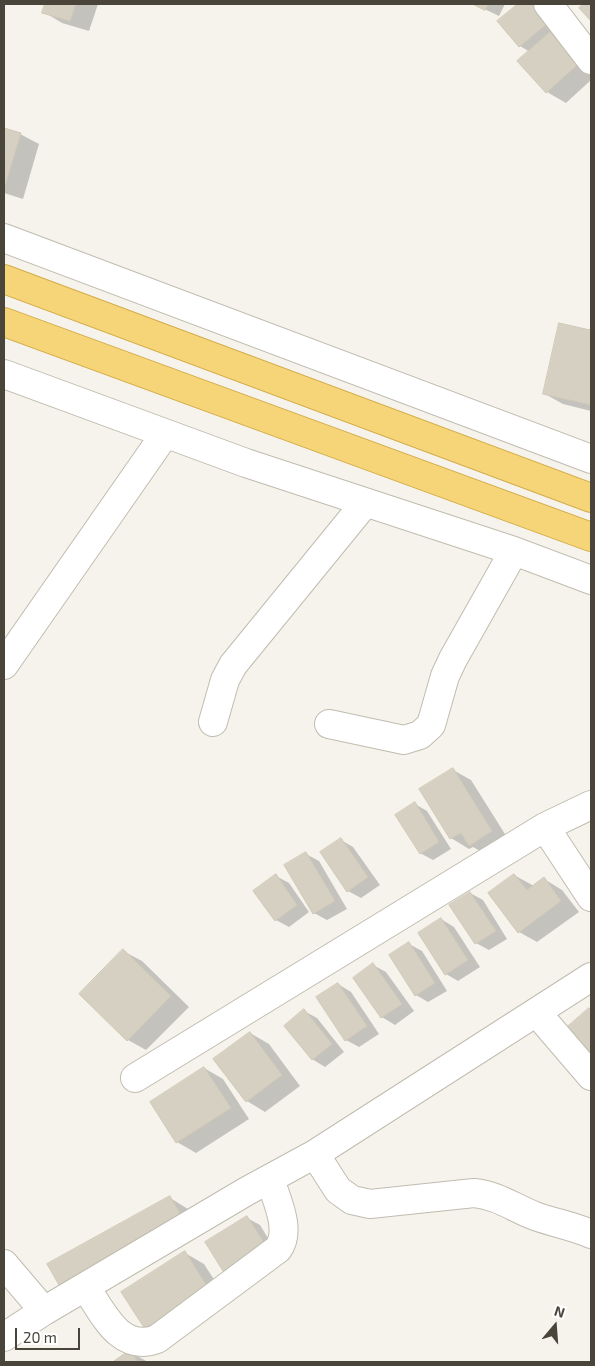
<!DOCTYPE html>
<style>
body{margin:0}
#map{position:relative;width:595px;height:1366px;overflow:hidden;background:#f5f3ec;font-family:"Exo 2",sans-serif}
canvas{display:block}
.frame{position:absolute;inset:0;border:5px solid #49453a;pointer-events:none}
.north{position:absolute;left:530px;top:1301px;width:50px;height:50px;-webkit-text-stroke:4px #fff;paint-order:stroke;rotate:18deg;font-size:14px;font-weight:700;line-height:20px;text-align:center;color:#49453a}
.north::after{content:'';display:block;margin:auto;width:18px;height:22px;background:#49453a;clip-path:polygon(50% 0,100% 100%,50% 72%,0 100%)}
.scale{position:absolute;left:15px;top:1328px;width:65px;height:22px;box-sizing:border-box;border:2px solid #49453a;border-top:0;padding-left:6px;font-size:15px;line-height:18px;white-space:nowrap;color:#49453a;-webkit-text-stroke:4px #fff;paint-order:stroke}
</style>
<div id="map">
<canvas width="595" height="1366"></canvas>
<div class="frame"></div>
<div class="north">N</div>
<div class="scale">20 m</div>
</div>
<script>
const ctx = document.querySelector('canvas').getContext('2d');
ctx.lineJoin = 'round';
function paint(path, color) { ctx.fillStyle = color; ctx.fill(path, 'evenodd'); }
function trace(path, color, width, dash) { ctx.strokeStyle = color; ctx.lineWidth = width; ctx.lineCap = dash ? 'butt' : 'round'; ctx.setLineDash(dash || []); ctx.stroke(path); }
paint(new Path2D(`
 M46 4H98L89 31 62 23 44 12Z
 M474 4H505L499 16Z
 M520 4H537L591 54V80L566 103 547 92 530 52 520 46 499 21Z
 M4 129 20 134 39 144 23 199 4 193Z
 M560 324 591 331V411L563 404 545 394Z
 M453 770 471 780 510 842 489 856 473 847 469 849 451 838Z
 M415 804 427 811 451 849 433 860 420 853Z
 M341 840 353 847 380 885 361 898 348 891Z
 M306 854 319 861 347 909 327 920 314 913Z
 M514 875 534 886 544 879 562 890 579 912 537 942 519 932Z
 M276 876 289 883 309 912 289 927 276 920Z
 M470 893 483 900 507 939 489 950 476 943Z
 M441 919 454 927 480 967 458 981 446 974Z
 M409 944 422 951 447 991 428 1002 416 995Z
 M123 951 142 961 189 1007 146 1050 128 1040Z
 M373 965 386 972 414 1011 395 1025 382 1017 354 978Z
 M338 984 351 992 379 1034 359 1047 346 1040Z
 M304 1011 317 1018 344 1052 325 1067 312 1059Z
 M250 1033 269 1044 300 1086 265 1112 247 1101Z
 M204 1068 223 1079 249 1119 196 1153 177 1142 151 1102Z
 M170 1198 188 1209 199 1228 78 1294 60 1284Z
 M247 1218 260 1225 277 1253 237 1278 224 1270 207 1242Z
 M185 1253 204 1264 226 1298 165 1338 146 1328Z
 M130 1352 148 1362H115Z`), '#0003');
const building = new Path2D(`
 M45 4H76L70 21 42 13Z
 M473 4H489L485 10Z
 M518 4H533L549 22 519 47 497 21Z
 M584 4H591V21L579 8Z
 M557 26 586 57 546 93 517 61Z
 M4 128 21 133 4 189Z
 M559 323 590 330 591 325V405L543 394Z
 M453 768 492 831 469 846 461 833 450 839 419 789Z
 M415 802 439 842 420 854 395 815Z
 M341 838 368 877 347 892 320 852Z
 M306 852 335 901 313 914 284 865Z
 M276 874 297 905 275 921 253 891Z
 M514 874 527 890 544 877 561 901 518 933 488 893Z
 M470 892 496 931 475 944 449 905Z
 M441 918 468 960 445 975 418 933Z
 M409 942 435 983 415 996 389 955Z
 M123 949 171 996 127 1041 79 994Z
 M373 963 402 1004 381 1018 353 978Z
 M338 983 367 1026 345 1041 316 997Z
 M589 1008 591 1010V1058L565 1029Z
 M304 1009 332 1044 312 1060 284 1026Z
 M250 1032 282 1075 246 1102 213 1059Z
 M204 1067 231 1108 176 1143 150 1102Z
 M170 1196 182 1217 59 1285 47 1264Z
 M247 1216 266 1246 223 1271 205 1242Z
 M185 1251 208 1288 145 1329 121 1292Z
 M130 1350 138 1362H113Z`);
paint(building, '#d6d0c2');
trace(building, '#d0c8b6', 1);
const minor = new Path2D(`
 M548 4 591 60
 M4 238 591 459
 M4 374 246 463 514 551 591 580
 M4 665 165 434
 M213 722 225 680 233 665 365 503
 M329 724 404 740 420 735 431 725 445 676 453 659 514 551
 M545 827 591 897
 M537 1013 591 1076
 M135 1078 545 827 591 805
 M315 1154 338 1190 352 1200 370 1204 474 1193C497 1195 514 1208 535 1216 554 1223 573 1226 591 1234
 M4 1264 44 1311
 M86 1288C104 1314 120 1353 157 1339L278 1249C292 1230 276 1199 270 1179
 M4 1337 44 1311 247 1191 315 1154 591 977`);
const highway = new Path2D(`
 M4 279 591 498
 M4 322 591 537`);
trace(minor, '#c0bcaf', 30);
trace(highway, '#d4ab47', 30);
trace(minor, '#fff', 28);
trace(highway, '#f5d578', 28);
</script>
